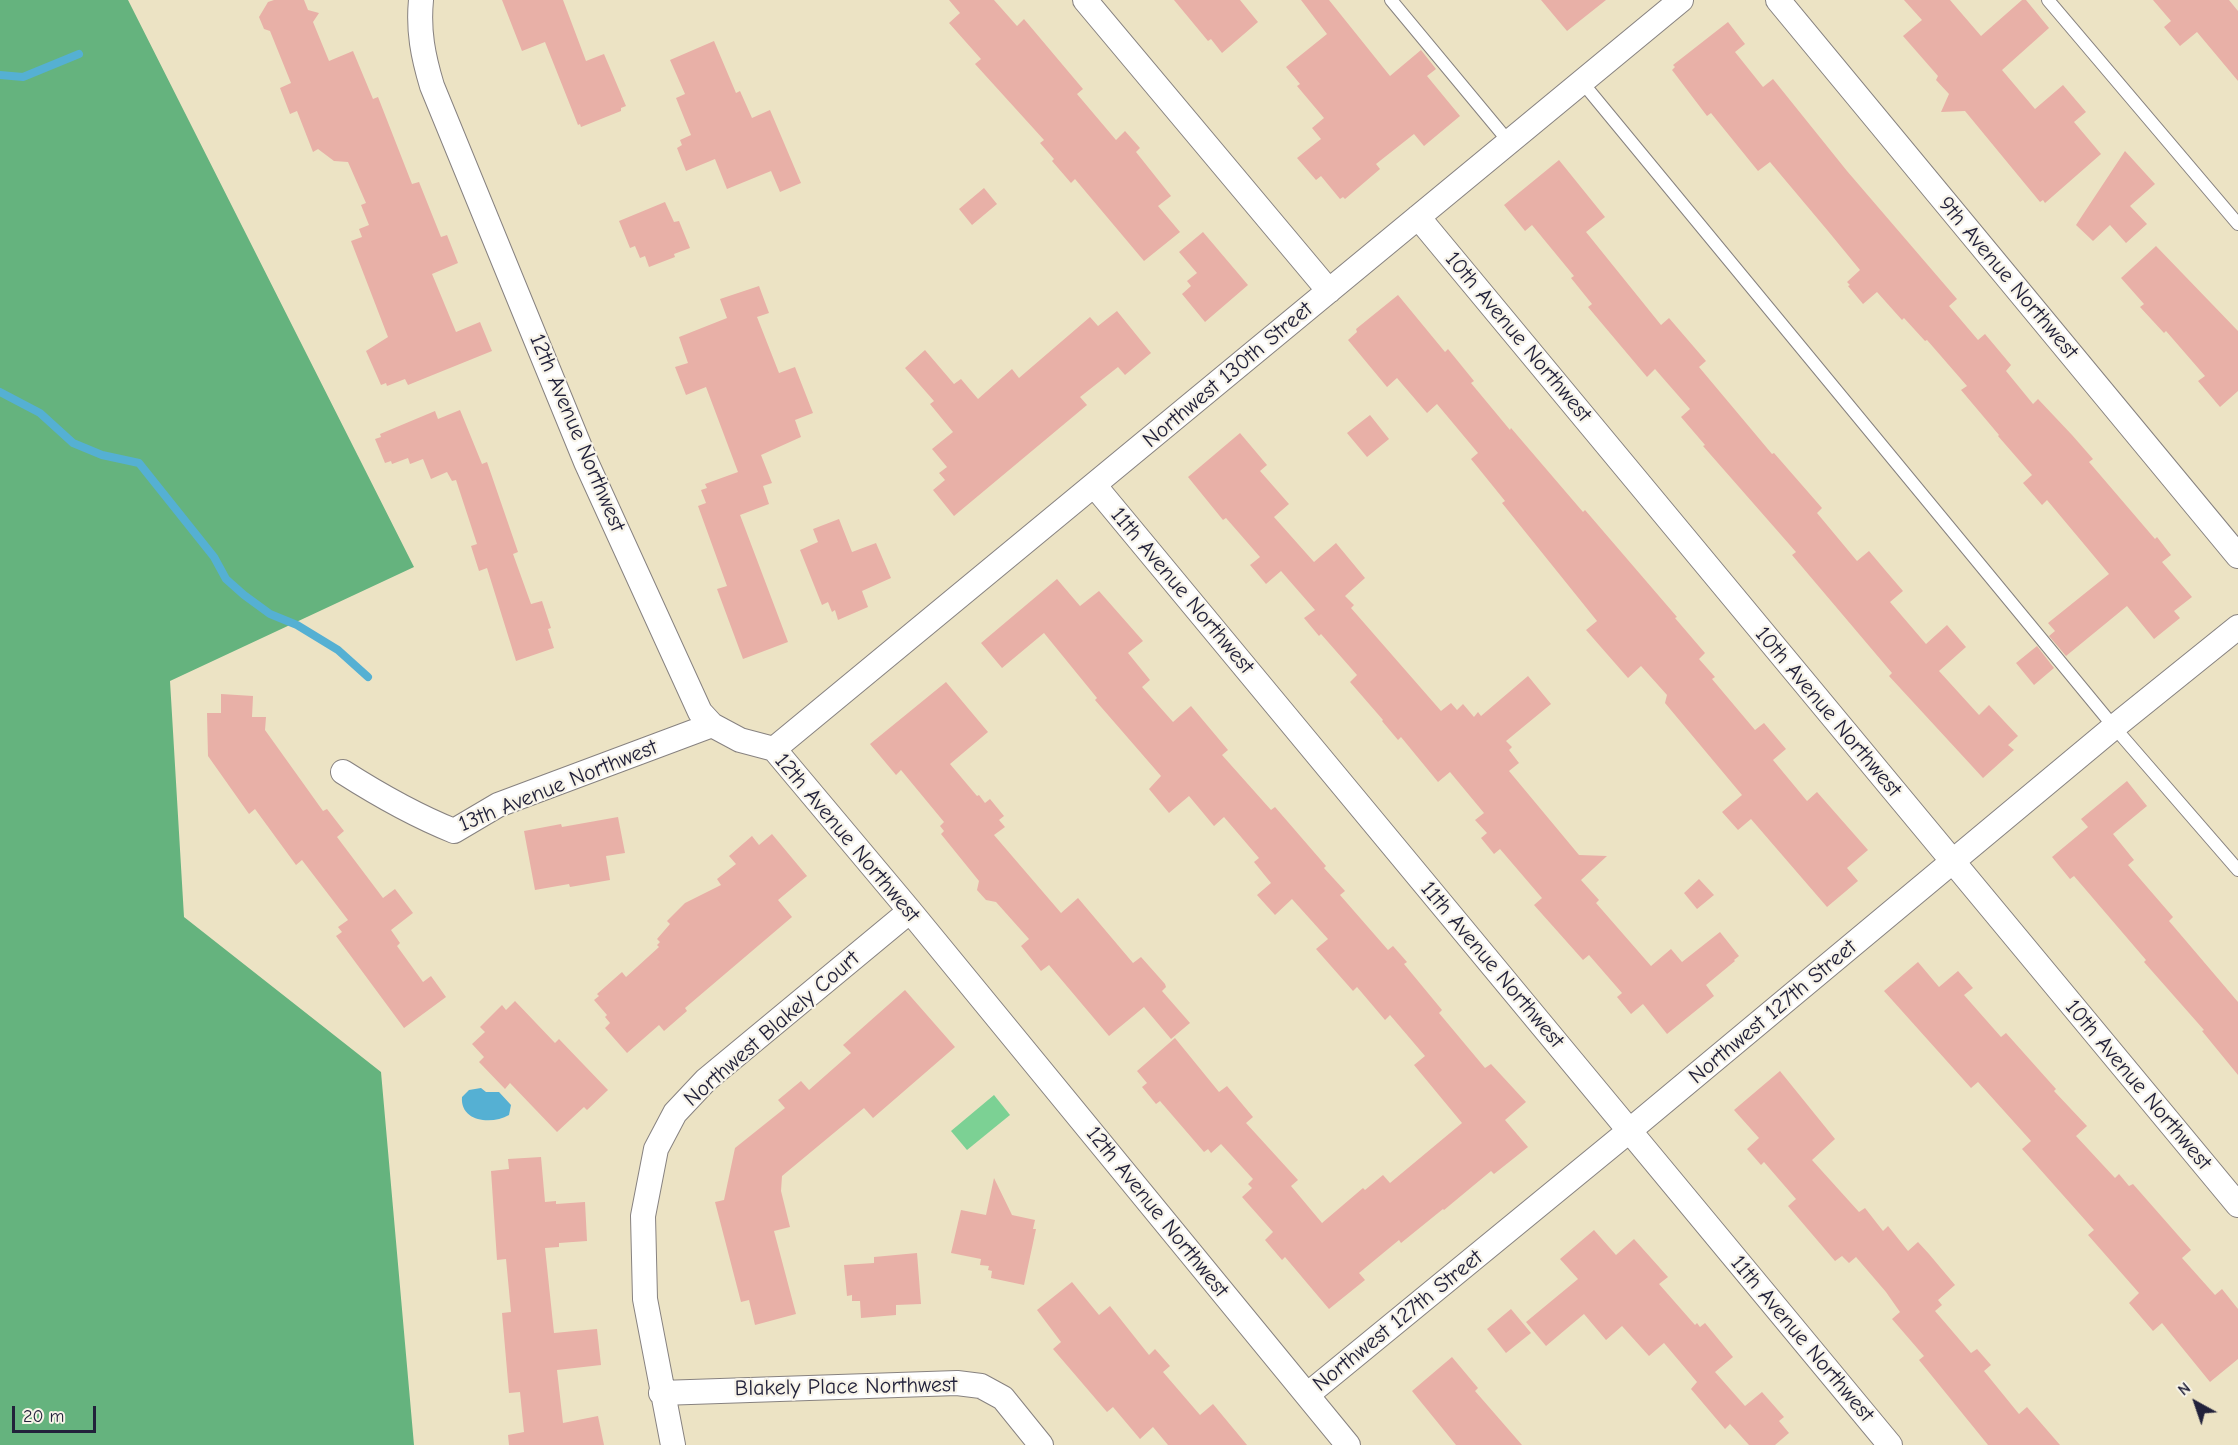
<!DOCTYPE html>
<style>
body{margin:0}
#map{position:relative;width:2238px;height:1445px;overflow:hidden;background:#ece3c4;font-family:"Comic Neue",sans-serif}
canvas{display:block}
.north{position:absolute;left:2166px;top:1373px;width:60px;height:60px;-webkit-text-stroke:4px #f7f3e8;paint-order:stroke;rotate:320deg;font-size:16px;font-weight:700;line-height:24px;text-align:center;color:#22223b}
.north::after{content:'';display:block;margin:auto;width:21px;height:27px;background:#22223b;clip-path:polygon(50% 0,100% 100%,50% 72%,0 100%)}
.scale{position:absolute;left:12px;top:1406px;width:84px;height:27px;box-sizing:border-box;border:3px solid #22223b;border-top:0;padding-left:8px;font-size:18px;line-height:21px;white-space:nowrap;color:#22223b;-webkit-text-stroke:4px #f7f3e8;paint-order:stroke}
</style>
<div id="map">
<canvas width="2238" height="1445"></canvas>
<div class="north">N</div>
<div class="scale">20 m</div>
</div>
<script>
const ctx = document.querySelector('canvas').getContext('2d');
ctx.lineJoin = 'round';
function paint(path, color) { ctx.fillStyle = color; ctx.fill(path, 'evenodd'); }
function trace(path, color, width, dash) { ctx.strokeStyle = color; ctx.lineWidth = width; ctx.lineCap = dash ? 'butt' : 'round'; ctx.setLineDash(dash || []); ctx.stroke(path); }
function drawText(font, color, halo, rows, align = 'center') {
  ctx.font = font + ' "Comic Neue",sans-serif'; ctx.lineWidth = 4.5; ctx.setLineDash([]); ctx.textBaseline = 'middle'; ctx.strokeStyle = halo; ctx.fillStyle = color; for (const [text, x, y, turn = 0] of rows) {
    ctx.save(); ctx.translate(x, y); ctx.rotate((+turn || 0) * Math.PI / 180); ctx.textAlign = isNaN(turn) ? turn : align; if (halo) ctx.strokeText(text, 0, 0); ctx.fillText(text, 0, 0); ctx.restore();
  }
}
paint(new Path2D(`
 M994 1095 1010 1115 967 1150 951 1131Z`), '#7cd194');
paint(new Path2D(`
 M0 0H128L414 567 170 681 184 917 381 1072 414 1445H0Z`), '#65b37e');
paint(new Path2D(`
 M481 1088 486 1092H499L511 1105 509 1115C492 1125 460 1122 462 1097L469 1090Z`), '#55b0d3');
trace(new Path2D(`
 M0 75 23 77 79 54
 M0 392 40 413 73 443 102 455 139 463 214 557 226 579 244 595 270 614 297 625 338 650 368 677`), '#55b0d3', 8);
paint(new Path2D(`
 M274 0H304L308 10 319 13 313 22 329 61 353 51 373 99 378 97 412 184 419 182 441 237 447 235 458 263 432 274 456 332 480 322 492 351 408 385 405 379 387 386 386 383 381 385 366 351 388 337 351 241 362 237 359 229 369 225 361 205 366 203 348 162 334 161 318 149 313 152 297 111 290 114 280 88 291 83 270 31 264 29 259 17 268 2Z
 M502 0H563L586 61 604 54 626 106 621 108V111L581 127 580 124 578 125 545 42 522 51Z
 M949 0H994L1017 26 1024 19 1083 89 1077 94 1116 140 1125 131 1140 148 1136 152 1171 196 1158 206 1180 232 1144 261 1075 179 1071 183 1052 161 1054 159 1040 143 1044 140 975 64 981 59 949 23 960 13Z
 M1174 0H1240L1258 22 1222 53 1211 39 1208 41Z
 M1301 0H1329L1390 76 1421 50 1436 69 1427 76 1460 116 1424 146 1414 134 1376 164 1380 169 1345 199 1343 197 1340 199 1321 176 1316 180 1297 158 1321 139 1312 128 1324 118 1297 86 1300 84 1286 67 1327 34Z
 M1541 0H1606L1567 31Z
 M1904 0H1950L1981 36 2022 0H2026L2049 28 2002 70 2035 109 2063 85 2086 112 2074 122 2101 154 2045 203 2043 200 2040 202 1965 111 1941 112 1949 94 1936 80 1938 76 1903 36 1922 20Z
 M2153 0H2229L2238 11V81L2197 32 2180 46 2164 27 2171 21Z
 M1728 22 1745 44 1735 52 1763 87 1773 79 1847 171 1957 299 1949 306 1978 340 1985 334 2011 365 2006 371 2033 404 2038 399 2072 435 2093 459 2089 462 2155 539 2157 537 2171 555 2162 562 2192 597 2174 611 2180 618 2154 639 2127 606 2066 656 2049 636 2055 631 2048 623 2109 574 2047 500 2042 505 2023 483 2032 475 1998 436 1999 435 1961 390 1967 386 1927 340 1925 341 1904 318 1902 320 1877 292 1863 304 1848 286 1850 285 1847 282 1860 270 1828 231 1770 162 1758 171 1711 113 1707 116 1672 70 1675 67 1673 65Z
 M714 41 736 93 740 91 752 118 770 110 801 183 780 192 771 171 727 189 715 159 686 171 677 148 682 145 680 140 691 135 676 98 685 94 670 60Z
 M2125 151 2155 184 2130 206 2147 224 2126 243 2110 225 2093 241 2076 225Z
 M1559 160 1605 217 1586 232 1661 325 1669 318 1706 361 1699 367 1772 454 1774 453 1822 508 1817 513 1857 561 1869 551 1885 570 1903 591 1890 602 1926 644 1947 625 1966 647 1939 671 1979 715 1989 705 2018 736 2008 745 2014 750 1983 778 1889 676 1892 673 1792 555 1796 552 1703 446 1705 445 1681 417 1690 409 1655 369 1647 377 1588 307 1592 304 1571 278 1574 276 1532 225 1525 231 1504 205Z
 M984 188 997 204 972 225 959 209Z
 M665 202 674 222 679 221 690 248 674 254 675 257 649 267 645 256 640 258 635 246 630 248 619 221Z
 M1203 232 1248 285 1205 322 1182 294 1191 286 1187 281 1197 273 1179 252Z
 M2156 246 2238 331V391L2220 407 2198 381 2205 376 2166 331 2164 333 2140 307 2144 304 2121 278Z
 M759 286 769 313 757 317 779 373 795 367 813 413 795 420 801 437 761 455 772 483 763 486 769 504 740 515 788 642 743 659 717 589 727 586 698 506 706 503 701 490 707 488 705 484 738 472 706 387 686 395 675 367 688 363 679 337 727 318 720 299Z
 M1398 295 1445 352 1448 349 1474 381 1471 383 1510 430 1511 428 1583 512 1585 510 1677 617 1675 618 1705 653 1699 659 1715 677 1712 679 1755 730 1764 723 1786 749 1773 760 1807 801 1817 792 1868 850 1847 868 1858 881 1827 907 1751 819 1738 830 1722 812 1742 795 1665 703 1667 695 1641 666 1628 678 1586 630 1597 621 1502 503 1505 501 1471 459 1478 453 1437 404 1427 413 1397 378 1387 387 1348 340 1357 332 1356 329Z
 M1117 311 1151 353 1125 375 1118 367 1080 397 1087 405 954 516 933 490 945 480 939 473 947 467 932 449 953 432 930 404 934 401 905 368 925 350 954 384 961 379 978 399 1012 369 1019 378 1090 317 1098 326Z
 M460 410 482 464 487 462 518 552 513 554 531 604 542 601 551 628 548 629 554 648 516 661 487 568 479 571 471 546 477 544 456 480 452 481 447 472 431 479 423 459 410 464 408 458 392 464 391 461 385 463 375 439 381 437 380 434 435 411 438 419Z
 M1370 415 1389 439 1367 457 1347 433Z
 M1240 433 1267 465 1260 471 1289 504 1274 517 1314 562 1336 543 1365 578 1345 596 1354 605 1351 608 1441 711 1451 703 1457 710 1463 704 1474 717 1478 712 1481 716 1528 676 1551 704 1506 741 1512 747 1509 750 1519 763 1509 771 1579 855 1607 856 1581 880 1599 900 1596 903 1651 966 1671 949 1682 962 1720 932 1739 956 1734 960 1735 961 1706 985 1714 996 1667 1034 1643 1004 1631 1014 1617 997 1622 993 1589 955 1583 960 1534 905 1542 898 1500 849 1494 854 1481 838 1487 833 1475 820 1484 813 1450 772 1438 782 1401 737 1398 740 1382 721 1383 720 1350 682 1357 675 1321 634 1319 636 1304 618 1315 610 1281 571 1266 584 1250 565 1260 557 1226 518 1223 520 1188 477Z
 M839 519 852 552 876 543 891 578 862 591 868 607 838 620 835 610 832 612 828 602 822 605 800 550 818 542 813 529Z
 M1057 579 1080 606 1099 591 1143 641 1128 653 1150 680 1142 687 1173 722 1191 706 1228 750 1222 755 1271 810 1275 807 1326 866 1324 868 1345 891 1340 895 1388 950 1393 946 1407 962 1404 964 1442 1010 1439 1013 1485 1068 1491 1064 1526 1102 1505 1120 1528 1147 1494 1174 1491 1171 1444 1210 1443 1209 1401 1243 1399 1240 1359 1273 1365 1280 1329 1309 1285 1257 1282 1260 1265 1240 1273 1232 1242 1197 1252 1188 1248 1184 1253 1179 1221 1144 1211 1153 1208 1149 1204 1152 1160 1101 1156 1104 1142 1087 1147 1083 1137 1071 1175 1038 1219 1092 1227 1086 1253 1117 1246 1123 1298 1180 1291 1186 1322 1223 1363 1188 1365 1190 1383 1175 1390 1183 1462 1123 1414 1065 1425 1056 1390 1015 1385 1020 1357 987 1353 991 1316 949 1328 939 1292 899 1275 915 1257 895 1271 883 1254 862 1259 858 1224 817 1214 826 1189 796 1169 813 1149 789 1161 776 1095 700 1097 698 1044 633 1002 668 981 643Z
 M2037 646 2054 668 2034 685 2016 663Z
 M946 682 988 732 950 764 977 796 979 795 985 803 990 799 1004 816 999 820 1005 827 994 835 1061 913 1078 898 1133 963 1141 957 1165 984 1166 987 1162 991 1190 1023 1171 1039 1144 1007 1109 1036 1049 965 1041 971 1021 946 1029 939 996 902 986 900 977 890 979 881 941 834 944 831 940 826 944 822 901 770 896 775 870 744Z
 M221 694 253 696 252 717H266L265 730 323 811 327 809 344 831 337 837 383 898 395 889 413 913 391 930 400 943 397 946 423 982 431 976 446 997 404 1028 336 936 342 932 338 927 348 920 302 860 296 865 255 809 249 814 208 756 207 713H221Z
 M2127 781 2147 806 2113 834 2134 860 2128 865 2173 917 2169 921 2238 1002V1075L2202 1031 2204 1030 2144 962 2146 960 2074 876 2070 879 2052 857 2088 827 2081 819Z
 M618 817 625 853 606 856 610 880 570 887 569 884 535 890 524 831 561 824 562 827Z
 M772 834 807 876 778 900 792 917 685 1008 687 1011 664 1031 659 1025 627 1053 605 1028 610 1023 605 1017 607 1015 594 1000 599 996 597 994 622 972 626 977 659 947 657 945 660 942 657 939 670 924 667 921 685 903 721 885 717 879 736 864 729 856 752 836 759 845Z
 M1699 879 1714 895 1697 909 1684 893Z
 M1918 962 1939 987 1958 971 1973 988 1964 995 2001 1037 2006 1033 2056 1089 2054 1091 2087 1126 2076 1136 2115 1178 2119 1174 2129 1186 2133 1184 2191 1250 2182 1258 2215 1295 2222 1289 2238 1309V1359L2210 1382 2162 1323 2153 1331 2129 1303 2139 1293 2088 1235 2094 1230 2022 1149 2031 1141 1978 1082 1971 1088 1884 991Z
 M905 990 955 1047 873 1118 864 1108 782 1176 781 1191 790 1227 774 1231 796 1314 755 1325 749 1300 741 1302 715 1202 724 1200 735 1148 785 1108 778 1100 801 1081 809 1090 851 1053 843 1045Z
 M515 1001 555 1043 559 1039 608 1090 587 1110 584 1107 557 1132 510 1083 505 1089 479 1062 484 1057 472 1044 485 1032 480 1027 502 1005 506 1010Z
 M1780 1071 1835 1139 1812 1160 1859 1212 1865 1208 1883 1231 1888 1226 1908 1251 1918 1242 1929 1254 1955 1285 1938 1300 1942 1305 1935 1311 1971 1353 1977 1349 1991 1365 1984 1371 2019 1414 2027 1407 2060 1445H1988L1919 1360 1924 1356 1892 1319 1900 1312 1886 1292 1856 1257 1849 1263 1842 1256 1835 1261 1788 1206 1796 1199 1764 1162 1761 1165 1747 1149 1759 1138 1734 1110Z
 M541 1157 545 1202 556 1201V1204L585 1202 587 1241 559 1243V1247L545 1248 554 1333 597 1329 601 1365 557 1370 563 1423 598 1416 604 1445H509L508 1435 524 1432 520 1392 509 1393 502 1313 511 1312 506 1259 497 1260 491 1171 509 1169 508 1159Z
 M994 1178 1012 1215 1035 1220 1033 1229H1036L1024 1285 991 1278 992 1271 988 1270 989 1266 980 1265 981 1259 951 1253 961 1210 986 1215Z
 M1594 1230 1616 1255 1634 1239 1668 1277 1659 1284 1695 1325 1697 1323 1700 1327 1705 1323 1733 1357 1715 1372 1745 1406 1762 1392 1784 1417 1779 1421 1789 1433 1775 1445H1749L1730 1424 1725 1429 1691 1389 1697 1382 1664 1343 1649 1356 1622 1326 1606 1340 1584 1314 1546 1346 1526 1322 1578 1279 1560 1259Z
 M917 1253 921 1304 896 1305V1315L861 1318 860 1301H852V1295L847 1296 844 1265 874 1263V1257Z
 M1072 1282 1099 1315 1110 1306 1149 1355 1155 1349 1170 1366 1163 1372 1200 1415 1213 1404 1247 1445H1168L1153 1427 1140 1439 1113 1407 1107 1412 1053 1349 1061 1342 1037 1310Z
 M1511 1309 1531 1333 1506 1353 1487 1329Z
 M1452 1357 1478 1388 1475 1391 1522 1445H1456L1412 1391Z`), '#e8b0a7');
const service = new Path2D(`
 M1391 0 1509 142
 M2048 0 2238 224
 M1582 82 2114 727 2238 870`);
const minor = new Path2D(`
 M421 0C418 31 423 56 432 86L586 462 700 712 712 725 740 740 774 749 910 911 1348 1445
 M1085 0 1329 291
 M1778 0 2238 556
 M1418 217 2238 1205
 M1094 485 1890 1445
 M774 749 1681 0
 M343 772C379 795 414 815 454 831L498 805 712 725
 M661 1393 957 1383 981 1386 1003 1398 1041 1445
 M1307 1395 1629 1131 2114 727 2238 627
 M673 1445 645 1299 643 1216 656 1149 675 1113 706 1080 910 911`);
trace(service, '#878280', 14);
trace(minor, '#878280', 26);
trace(service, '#fff', 12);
trace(minor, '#fff', 24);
drawText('22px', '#22223b', '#f7f3e8', [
 ["9th Avenue Northwest",2008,278,50],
 ["10th Avenue Northwest",1518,337,50],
 ["Northwest 130th Street",1228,375,-40],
 ["12th Avenue Northwest",577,433,67],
 ["11th Avenue Northwest",1182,591,50],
 ["10th Avenue Northwest",1828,712,50],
 ["13th Avenue Northwest",558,786,-22],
 ["12th Avenue Northwest",847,838,50],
 ["11th Avenue Northwest",1492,965,50],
 ["Northwest 127th Street",1773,1012,-40],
 ["Northwest Blakely Court",772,1029,-41],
 ["10th Avenue Northwest",2138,1085,50],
 ["12th Avenue Northwest",1157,1212,51],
 ["Northwest 127th Street",1398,1321,-39],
 ["11th Avenue Northwest",1802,1339,50],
 ["Blakely Place Northwest",846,1387,-1]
]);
</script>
